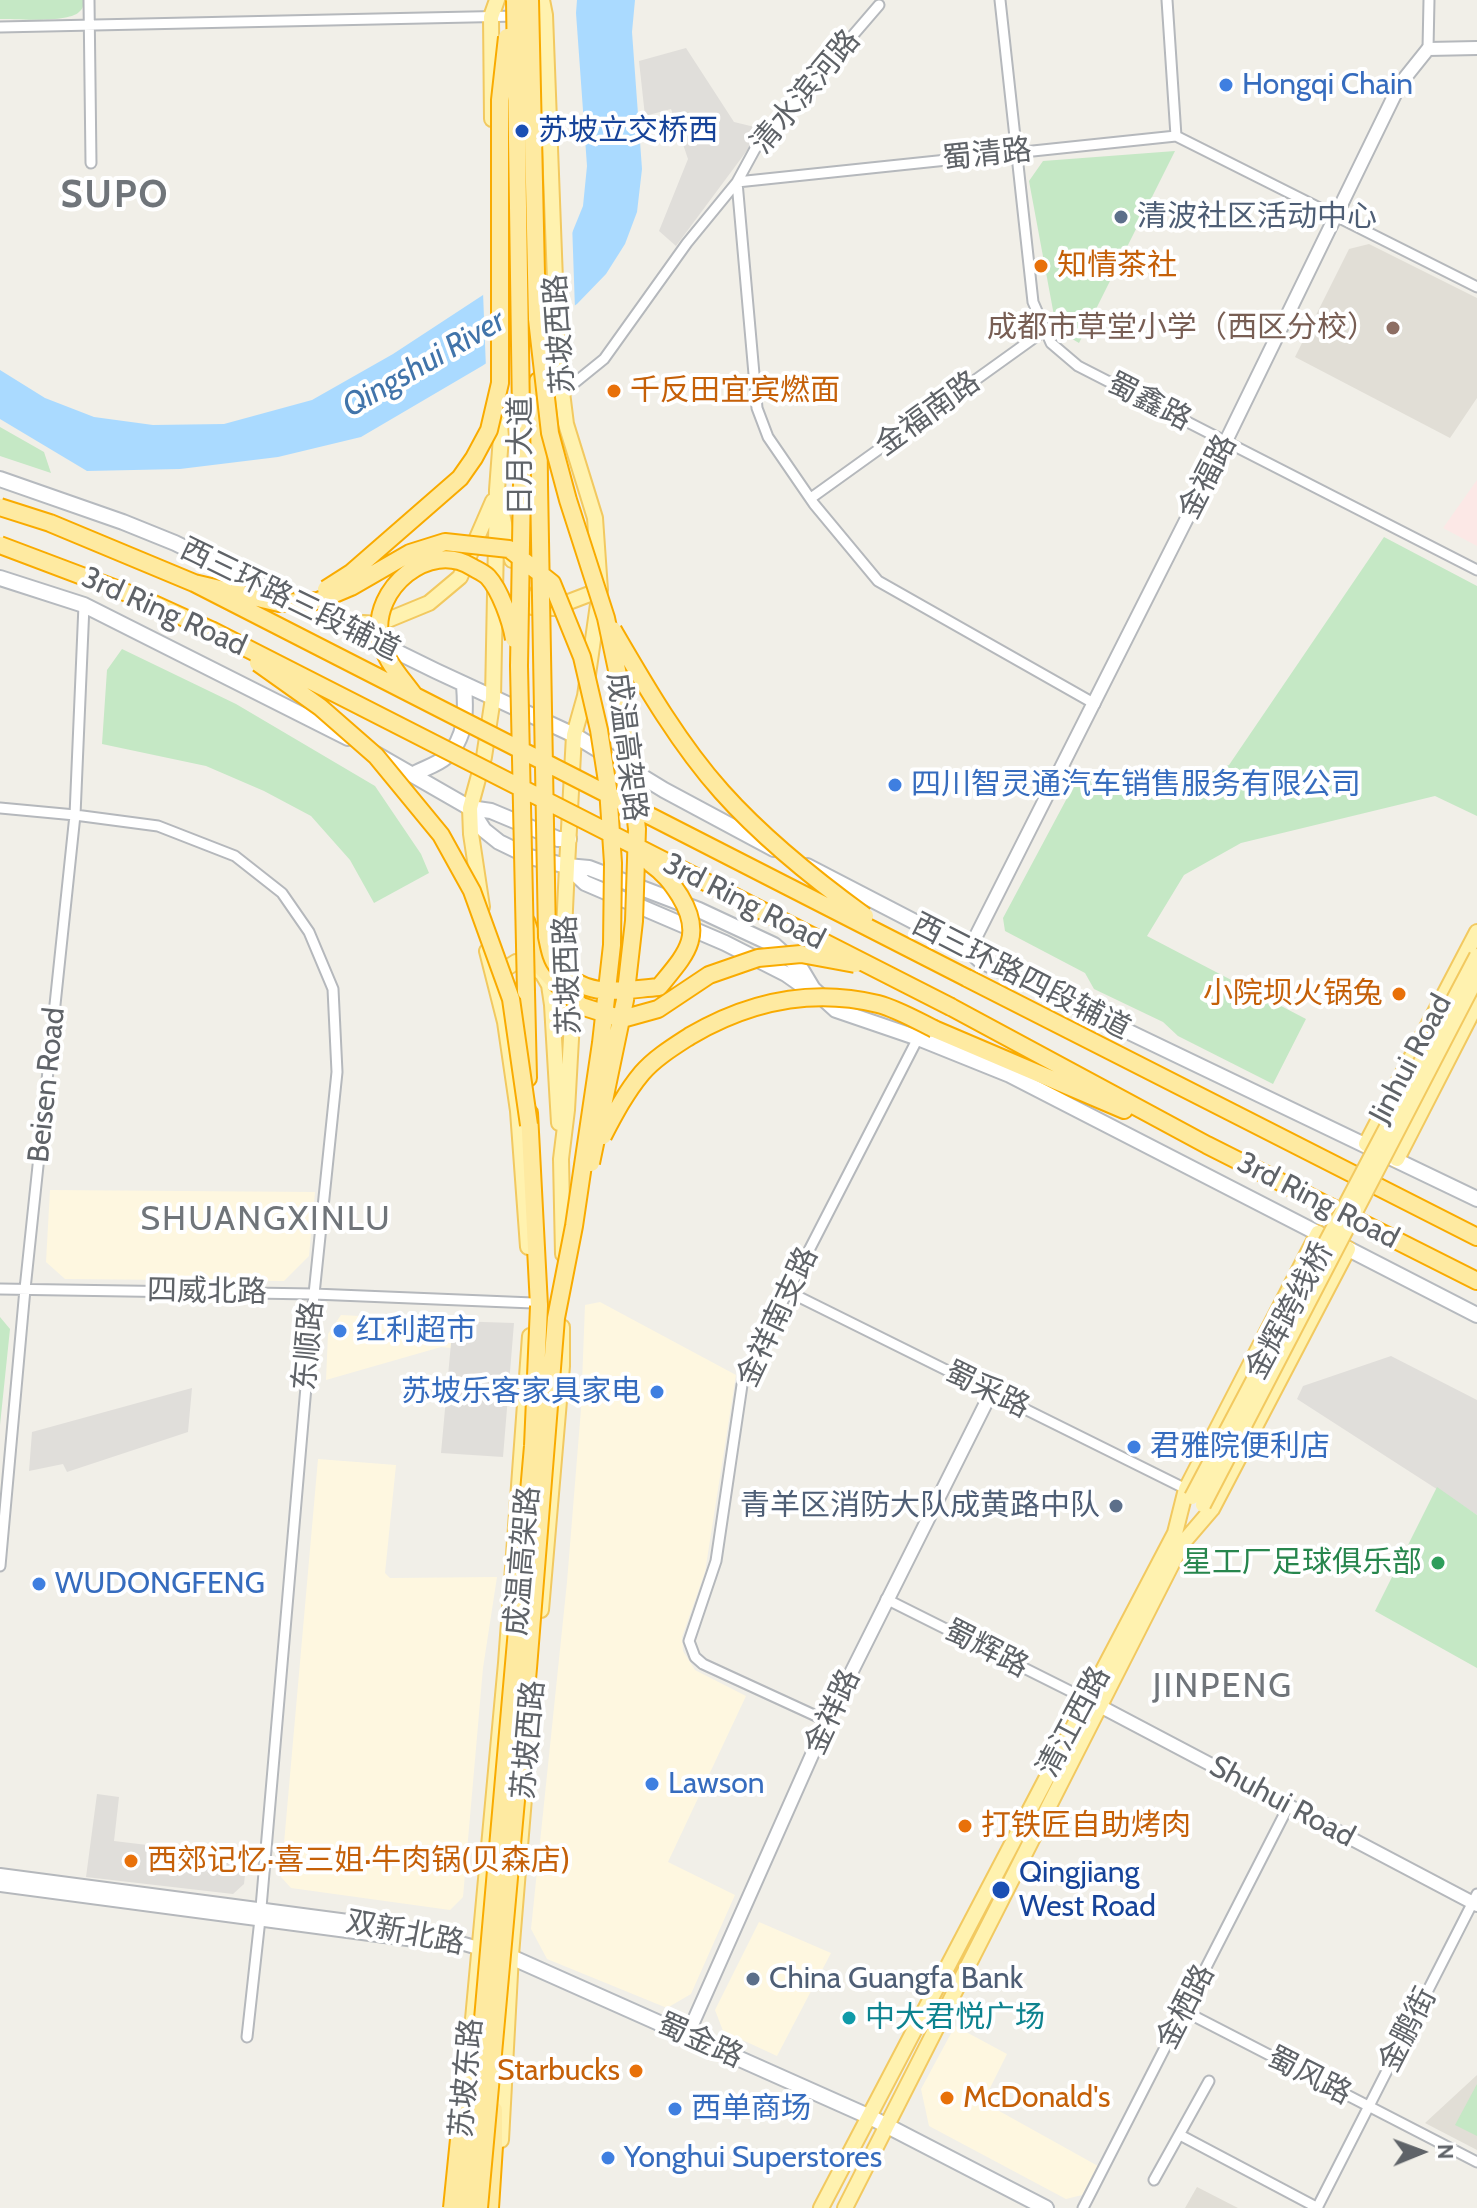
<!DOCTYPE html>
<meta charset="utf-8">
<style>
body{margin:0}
#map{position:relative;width:1477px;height:2208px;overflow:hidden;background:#f1efe8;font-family:Cabin,sans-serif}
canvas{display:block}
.north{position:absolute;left:1381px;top:2112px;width:80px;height:80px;-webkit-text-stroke:6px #fff;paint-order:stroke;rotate:89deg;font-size:22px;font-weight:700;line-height:32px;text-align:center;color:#5f6368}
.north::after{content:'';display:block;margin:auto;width:28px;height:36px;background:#5f6368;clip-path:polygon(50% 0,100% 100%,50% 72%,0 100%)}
</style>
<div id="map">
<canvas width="1477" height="2208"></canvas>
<div class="north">N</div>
</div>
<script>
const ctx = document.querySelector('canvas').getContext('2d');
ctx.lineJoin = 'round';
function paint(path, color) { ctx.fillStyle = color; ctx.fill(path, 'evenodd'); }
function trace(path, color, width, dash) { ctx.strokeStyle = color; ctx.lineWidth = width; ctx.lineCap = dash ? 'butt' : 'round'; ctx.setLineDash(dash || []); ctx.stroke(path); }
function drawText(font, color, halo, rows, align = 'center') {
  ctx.font = font + ' Cabin,"Noto Sans SC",sans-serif'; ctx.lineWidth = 8; ctx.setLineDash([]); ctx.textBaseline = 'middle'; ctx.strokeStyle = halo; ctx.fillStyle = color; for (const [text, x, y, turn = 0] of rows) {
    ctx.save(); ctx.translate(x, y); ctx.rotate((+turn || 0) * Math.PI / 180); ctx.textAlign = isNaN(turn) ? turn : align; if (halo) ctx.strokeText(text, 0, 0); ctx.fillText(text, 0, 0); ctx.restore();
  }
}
paint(new Path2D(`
 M50 1190 315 1192 309 1256 284 1281 65 1279 46 1262Z
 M600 1302 736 1375 705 1572 682 1637 683 1651 695 1670 746 1696 668 1862 735 1895 691 1994 667 2008 547 1959 531 1929 567 1582 581 1409 585 1305Z
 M341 1315 453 1321 451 1348 441 1347 326 1380 328 1334Z
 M318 1459 396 1465 385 1573 390 1578 497 1577 483 1668 463 1897 450 1910 291 1888 281 1877Z
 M759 1922 831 1953 777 2056 723 2031 715 2010Z
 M955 2026 1007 2054 983 2102 1098 2166 1082 2195 1066 2199 929 2126 921 2089Z`), '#fef7e0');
paint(new Path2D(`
 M686 48 734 122 763 129 676 246 659 231 688 159 671 109 645 116 639 61Z
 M453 1321 514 1323 503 1457 441 1453Z
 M1391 1356 1477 1400V1515L1297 1399 1303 1386Z
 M192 1388 188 1432 67 1472 63 1464 29 1471 32 1432Z
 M97 1794 119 1797 114 1841 247 1857 244 1884 233 1894 86 1877Z`), '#e0deda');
paint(new Path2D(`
 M1369 244 1477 298V398L1450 438 1295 357 1349 249Z
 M1477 2075V2150L1425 2123Z
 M1197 2187 1238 2208H1185Z`), '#e1ded6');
paint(new Path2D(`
 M1477 480V546L1443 528Z`), '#fce8e6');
paint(new Path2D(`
 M0 0H83C83 6 84 8 79 12 68 23 17 19 0 19Z
 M1175 151 1079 343 1062 333 1055 321 1029 181 1043 161Z
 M0 427 44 452 51 473 0 456Z
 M1384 537 1477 586V816L1435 796 1241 843 1184 875 1147 936 1306 1019 1273 1084 1178 1036 1163 1022 1094 989 1085 973 1005 931 1003 918 1082 770 1143 798 1229 765Z
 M122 649 236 704 375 786 421 854 429 873 374 903 350 860 311 816 264 791 206 766 102 744 107 670Z
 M0 1317 10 1329 0 1425Z
 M1437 1487 1477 1515V1668L1375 1611Z
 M1477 2084V2136L1455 2125Z`), '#c5e8c5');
paint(new Path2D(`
 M577 0H635L632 32 642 169 637 212 625 244 606 274 577 304 482 366 361 437 278 457 180 469 87 471 0 419V370L45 398 94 417 153 425 224 424 312 400 393 354 570 238 583 206 587 166 576 13Z`), '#aadaff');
paint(new Path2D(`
 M572 222 575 310 486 369 483 292 567 235Z`), '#f1efe8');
const minor = new Path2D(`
 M89 0 91 163
 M1000 0 1033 302 1051 343 1078 366 1477 570
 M1167 0 1176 136
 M879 5 755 149 737 182 757 408 768 437 814 504 878 581 1095 704
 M0 27 518 16
 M1428 49 1429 0
 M562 393 604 359 687 243 737 182 1176 136 1477 287
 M811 498 1045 330
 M0 808 75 815 158 826 235 856 282 893 309 932 333 989 337 1072 314 1294 260 1919 247 2037
 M0 1289 314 1294 533 1303
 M787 1291 1186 1489
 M0 1566 25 1289 75 815 84 605
 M886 1599 1086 1699
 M827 1721 703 1664 695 1657 689 1641 716 1561 742 1385 747 1371 918 1038
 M1184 2011 1477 2162
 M1180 2135 1318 2208
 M1154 2180 1209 2081
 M1083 2208 1288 1807
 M1317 2208 1477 1894`);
const tertiary = new Path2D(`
 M969 950 1226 441 1400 84 1428 49 1477 48
 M1094 1703 1477 1905
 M0 1875 416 1930 478 1948
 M0 1885 445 1944
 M687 2036 827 1721 991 1393`);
const secondary = new Path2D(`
 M0 479 123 522 175 543 436 671 574 735 664 790 774 849
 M0 578 84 605 348 738
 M376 754 470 808 491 811 558 839H569
 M412 775C422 769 437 765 446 757 467 738 466 710 464 685
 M470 808 484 830 499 842 530 857 567 866 589 868 699 910 774 945 801 969 813 989 836 1010 918 1038 1010 1075 1477 1315
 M567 866 585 883 725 943 786 974 813 993
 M807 866 969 950 981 961 1477 1199
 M502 1953 870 2117 1046 2208`);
const primary = new Path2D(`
 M542 0 545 15 558 360 566 424 595 518 600 590 585 696 574 735 567 866 564 931 572 1021 567 1110 561 1159 563 1254
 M492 119 491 17 497 0
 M502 514 512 560
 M520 587 532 607 553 608 600 590
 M332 621 378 624 429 603 460 577 493 501
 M482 907 471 834 470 808 484 757 493 698 497 490 501 437 498 403
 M487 951 505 1022 518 1111 528 1247
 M498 981 505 969 516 962 525 963 542 973 549 985 552 1005 559 1123
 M1366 1144 1477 932
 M1397 1159 1477 1003
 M541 1610 562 1366V1327
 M467 2084 506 1663 530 1336
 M501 2140 511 1955 527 1762
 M821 2208 1175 1533 1186 1489 1318 1233
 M845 2208 1182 1544 1212 1509 1348 1249`);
const trunk = new Path2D(`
 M538 381 539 484
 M526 921 542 968 555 982
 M967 978 1477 1237
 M526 992 528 1078
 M951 1007 1207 1145 1477 1281
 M934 1029 1124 1110
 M529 1113 539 1306
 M490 2208 494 2146V2110`);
trace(minor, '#b5b8bc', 13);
trace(tertiary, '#b5b8bc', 16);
trace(secondary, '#b6babf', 18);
trace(primary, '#f2c960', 18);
trace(trunk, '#f9ab00', 20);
trace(minor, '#fff', 9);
trace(tertiary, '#fff', 12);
trace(secondary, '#fff', 14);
trace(primary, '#fff2af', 14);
trace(trunk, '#feeaa1', 16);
const primaryBridge = new Path2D(`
 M1192 1497 1477 956
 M1203 1505 1477 977`);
const trunkBridge = new Path2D(`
 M515 0 522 483 519 666 526 992
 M530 0 537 319 550 433 568 500 606 618 621 689 637 829 634 921 625 1000 591 1163
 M539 484 547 937C549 946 551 960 558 967 587 1000 620 990 659 987 685 955 705 937 680 896 671 882 664 873 650 863
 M0 507 50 523 194 583 967 978
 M0 545 143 599 211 630 951 1007
 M194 583 279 603 318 601 351 587 410 553 445 542 509 549 552 583 582 657 599 730 608 788 613 863 612 945 601 1043 574 1226 556 1318 528 1668 479 2208
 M326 589 351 573 460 478 474 458 489 430 500 383V100L507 37
 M613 630C645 685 679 744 722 792 764 839 814 879 865 916
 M258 663 320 707 376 756 441 835 472 891 511 999 529 1125
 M414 695C401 677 383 659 380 636 372 589 429 540 472 567 477 570 484 573 488 577 500 590 511 621 514 639
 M555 982 581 1006 622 1019 658 1009 709 975 758 958 801 954 855 964
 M603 1136C614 1115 626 1092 642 1073 655 1058 673 1047 690 1036 748 1002 812 988 878 1004 897 1009 916 1020 934 1029
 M452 2208 463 2100 469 2075
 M463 2208 483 2019 533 1446 539 1306`);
trace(primaryBridge, '#f2c960', 18, []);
trace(trunkBridge, '#f9ab00', 20, []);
trace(primaryBridge, '#fff2af', 14);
trace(trunkBridge, '#feeaa1', 16);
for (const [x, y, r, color] of [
 [1226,85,8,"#3f7fe0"],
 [522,131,8,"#1a4fb4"],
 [1121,217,8,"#5c6f8a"],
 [1041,266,8,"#e8710a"],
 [1393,328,8,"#8d6e63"],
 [614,391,8,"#e8710a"],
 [895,785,8,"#3f7fe0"],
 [1399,994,8,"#e8710a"],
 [340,1331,8,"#3f7fe0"],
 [657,1392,8,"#3f7fe0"],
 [1134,1447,8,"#3f7fe0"],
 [1116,1506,8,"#5c6f8a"],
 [1438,1563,8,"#2e9e5b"],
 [39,1584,8,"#3f7fe0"],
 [652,1784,8,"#3f7fe0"],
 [965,1826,8,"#e8710a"],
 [131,1861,8,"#e8710a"],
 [1001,1890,10,"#1a4fb4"],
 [753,1979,8,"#5c6f8a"],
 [849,2018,8,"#0f9aa8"],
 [636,2071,8,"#e8710a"],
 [947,2098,8,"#e8710a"],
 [675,2109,8,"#3f7fe0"],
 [608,2158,8,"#3f7fe0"]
]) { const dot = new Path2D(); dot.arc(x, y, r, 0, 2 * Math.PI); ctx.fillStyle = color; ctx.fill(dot); trace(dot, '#fff', 3); }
drawText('30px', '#366cbe', '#fff', [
 ["Hongqi Chain",1242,85],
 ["四川智灵通汽车销售服务有限公司",911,785],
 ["红利超市",356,1331],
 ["苏坡乐客家具家电",641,1392,"right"],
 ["君雅院便利店",1150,1447],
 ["WUDONGFENG",55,1584],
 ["Lawson",668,1784],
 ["西单商场",691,2109],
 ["Yonghui Superstores",624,2158]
], 'left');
drawText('30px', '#5f6368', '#fff', [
 ["清水滨河路",806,92,-50],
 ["蜀清路",987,155,-6],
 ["苏坡西路",560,334,-94],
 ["蜀鑫路",1149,402,27],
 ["金福南路",928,414,-36],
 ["日月大道",521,456,-90],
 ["金福路",1208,477,-63],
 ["西三环路三段辅道",290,600,26],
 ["3rd Ring Road",164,612,24],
 ["成温高架路",626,747,83],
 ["3rd Ring Road",744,902,27],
 ["苏坡西路",568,975,-92],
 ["西三环路四段辅道",1021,977,27],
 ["Jinhui Road",1411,1059,-62],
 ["Beisen Road",47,1085,-84],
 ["3rd Ring Road",1318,1201,27],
 ["四威北路",207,1292,1],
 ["金辉跨线桥",1290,1311,-62],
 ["金祥南支路",778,1317,-65],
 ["东顺路",309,1346,-85],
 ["蜀采路",987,1390,26],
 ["成温高架路",523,1561,-85],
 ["蜀辉路",986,1649,27],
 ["金祥路",833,1712,-65],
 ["清江西路",1074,1722,-62],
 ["苏坡西路",529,1740,-85],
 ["Shuhui Road",1282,1802,28],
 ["双新北路",405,1933,11],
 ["金栖路",1186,2007,-63],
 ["金鹏街",1408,2030,-63],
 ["蜀金路",700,2041,24],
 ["蜀风路",1309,2076,27],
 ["苏坡东路",467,2078,-85]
]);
drawText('30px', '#164399', '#fff', [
 ["苏坡立交桥西",538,131],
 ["Qingjiang",1019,1873],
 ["West Road",1019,1907]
], 'left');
drawText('30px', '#4e5e75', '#fff', [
 ["清波社区活动中心",1137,217],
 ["青羊区消防大队成黄路中队",1100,1506,"right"],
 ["China Guangfa Bank",769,1979]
], 'left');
drawText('30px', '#c56008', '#fff', [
 ["知情茶社",1057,266],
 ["千反田宜宾燃面",630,391],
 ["小院坝火锅兔",1383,994,"right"],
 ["打铁匠自助烤肉",981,1826],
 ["西郊记忆·喜三姐·牛肉锅(贝森店)",147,1861],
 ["Starbucks",620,2071,"right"],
 ["McDonald's",963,2098]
], 'left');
drawText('30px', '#785e54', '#fff', [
 ["成都市草堂小学（西区分校）",1377,328]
], 'right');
drawText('30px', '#27864d', '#fff', [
 ["星工厂足球俱乐部",1422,1563]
], 'right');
drawText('30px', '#0d838f', '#fff', [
 ["中大君悦广场",865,2018]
], 'left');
drawText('italic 32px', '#4174aa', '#fff', [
 ["Qingshui River",424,364,-30]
]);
ctx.letterSpacing = '2px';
drawText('34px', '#70757a', '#fff', [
 ["SHUANGXINLU",266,1220],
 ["JINPENG",1223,1687]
]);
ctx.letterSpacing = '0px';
ctx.letterSpacing = '2px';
drawText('bold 38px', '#70757a', '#fff', [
 ["SUPO",115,196]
]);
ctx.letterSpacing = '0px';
</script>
